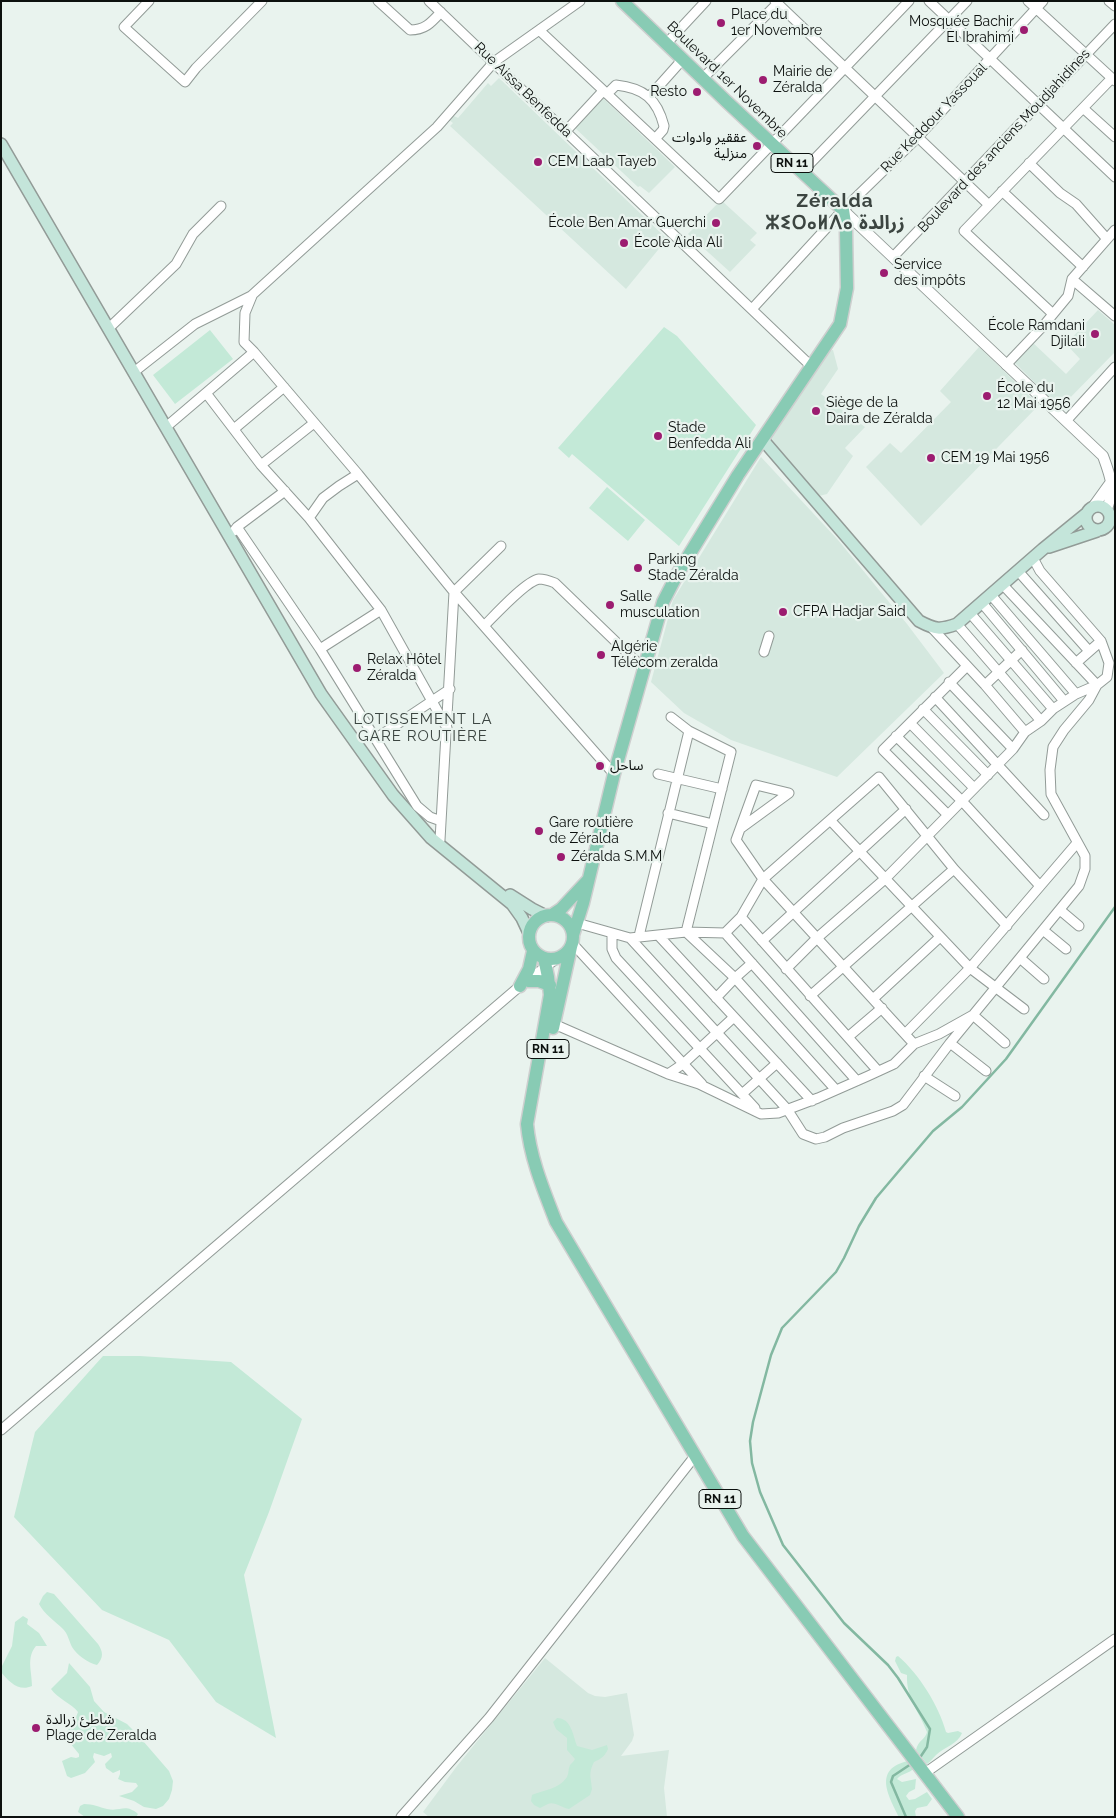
<!DOCTYPE html>
<meta charset="utf-8">
<style>
body{margin:0}
#map{position:relative;width:1116px;height:1818px;overflow:hidden;background:#e9f3ee;font-family:Raleway,sans-serif}
canvas{display:block}
.frame{position:absolute;inset:0;border:2px solid #0c100e;pointer-events:none}
</style>
<div id="map">
<canvas width="1116" height="1818"></canvas>
<div class="frame"></div>
</div>
<script>
const ctx = document.querySelector('canvas').getContext('2d');
ctx.lineJoin = 'round';
function paint(path, color) { ctx.fillStyle = color; ctx.fill(path, 'evenodd'); }
function trace(path, color, width, dash) { ctx.strokeStyle = color; ctx.lineWidth = width; ctx.lineCap = dash ? 'butt' : 'round'; ctx.setLineDash(dash || []); ctx.stroke(path); }
function drawText(font, color, halo, rows, align = 'center') {
  ctx.font = font + ' Raleway,"Noto Sans Arabic","Noto Sans Tifinagh",sans-serif'; ctx.lineWidth = 4.5; ctx.setLineDash([]); ctx.textBaseline = 'middle'; ctx.strokeStyle = halo; ctx.fillStyle = color; for (const [text, x, y, turn = 0] of rows) {
    ctx.save(); ctx.translate(x, y); ctx.rotate((+turn || 0) * Math.PI / 180); ctx.textAlign = isNaN(turn) ? turn : align; if (halo) ctx.strokeText(text, 0, 0); ctx.fillText(text, 0, 0); ctx.restore();
  }
}
paint(new Path2D(`
 M499 78 667 239 626 289 450 126 453 123 449 120 454 116 458 118 488 83 491 86Z
 M603 98 675 167 649 193 640 186 638 187 575 128Z
 M721 200 757 233 750 240 756 245 730 272 688 234Z
 M1098 310 1115 325V352L1060 408 1014 362 1032 342 1066 374 1080 359 1066 344Z
 M979 347 1039 405 921 526 866 467 890 443 901 453 951 402 940 391Z
 M833 350 838 369 821 394 865 427 845 448 853 456 827 494 819 496 768 441 827 351Z
 M761 457 838 540 907 624 944 673 837 777 731 740 684 713 651 682 673 600Z
 M545 1658 588 1693 595 1696 605 1697 627 1693 634 1735 632 1741 621 1756 669 1750 664 1788 667 1817H429L423 1812 457 1766Z`), '#d5e8df');
paint(new Path2D(`
 M664 327 677 336 756 425 679 546 572 454 569 458 558 448Z
 M210 330 233 359 175 404 153 375Z
 M607 487 645 520 628 541 589 508Z
 M103 1356H140L231 1362 302 1419 269 1512 244 1575 276 1738 216 1702 169 1640 102 1610 14 1517 35 1432Z
 M47 1592 54 1594 98 1644C103 1652 104 1657 97 1665 88 1663 77 1655 72 1647 69 1641 68 1634 63 1629 55 1621 44 1614 39 1604L43 1596Z
 M23 1616 28 1619 27 1624 39 1633 47 1646H36C26 1658 32 1671 32 1686 19 1692 9 1682 1 1672V1668L12 1646 15 1622Z
 M898 1656C919 1674 939 1706 946 1732L948 1733 958 1731 962 1733C958 1744 944 1747 936 1755 933 1758 931 1761 927 1764L916 1750C918 1740 926 1739 927 1732 919 1711 906 1699 907 1675L901 1673 895 1661 896 1657Z
 M69 1663 90 1687 94 1701 104 1712 127 1724 137 1734 169 1771 173 1781 172 1790 169 1799 163 1806 156 1809 144 1807 134 1801 119 1796 132 1792 138 1786 136 1783 125 1782 118 1779 120 1774V1770L113 1773 106 1768 105 1764 112 1757 111 1753 104 1756 94 1753 93 1757 95 1762 85 1773 71 1778 67 1776 62 1761 71 1757 76 1758 79 1757V1754L65 1737 63 1740 62 1736 73 1725 78 1712C71 1703 58 1699 51 1689L67 1673Z
 M557 1718C571 1718 573 1735 577 1746L592 1750 607 1745 608 1749C605 1756 601 1759 594 1762 588 1774 591 1777 592 1789L590 1795 569 1809C562 1808 554 1801 548 1804 545 1805 543 1807 540 1808L534 1805 531 1801 532 1795C544 1790 559 1789 567 1777 569 1773 568 1769 570 1765 572 1763 574 1761 575 1759L567 1750V1738L556 1729 553 1722Z
 M908 1761 914 1768C909 1774 902 1773 897 1779L902 1782 916 1779 915 1789 909 1792 906 1796 909 1800 915 1799 927 1792 932 1799 927 1806 917 1808 915 1811 916 1817H899C888 1795 873 1769 908 1761Z
 M84 1804C93 1804 99 1807 107 1809 121 1812 125 1803 138 1814L136 1817H85L78 1812 80 1806Z`), '#c3e9d7');
trace(new Path2D(`
 M921 1756 927 1747 930 1729 898 1678 888 1665 844 1623 783 1545 760 1492 752 1463 750 1441 753 1422 771 1355 782 1328 836 1272 844 1258 859 1226 876 1198 898 1172 933 1131 962 1107 1006 1059 1115 907
 M906 1817 891 1782 893 1776 911 1764`), '#83b8a1', 2.5);
const minor = new Path2D(`
 M149 1 124 27 185 82 196 68 262 1
 M378 1 410 30C425 30 431 23 441 12
 M429 1 811 366
 M775 1 989 205
 M929 1 1115 177
 M1028 1 1115 81
 M1109 1 1115 6
 M539 30 719 199 909 1
 M666 44 706 1
 M702 79 777 4
 M607 94 616 85C644 88 657 99 664 126L663 130 655 139
 M650 96 683 59
 M1083 108 1115 137
 M566 131 603 91
 M1029 163 1060 193 1076 204 1107 239
 M802 172 967 1
 M1002 191 1083 267
 M893 257 1115 24
 M1072 279 1115 316
 M252 296 245 313 244 342 254 352
 M752 309 843 210 917 138 1043 1
 M1053 314 964 231 1112 78
 M109 328 176 264 193 234 221 206
 M1006 365 1044 325 1068 296 1072 279 1115 230
 M134 372 195 324 251 296 437 127 494 62 580 1
 M206 393 261 465 309 518 381 610 447 728
 M1066 421 1115 367
 M166 427 254 352 358 474 454 592 614 774
 M234 429 284 387
 M261 465 314 423
 M309 518 323 498 339 486 358 474
 M237 527 320 649 417 806 430 817 441 821
 M234 531 237 527 285 491
 M1018 571 1089 651
 M991 595 1076 694
 M982 603 1064 701
 M970 613 1053 709
 M957 624 1041 721
 M484 626C495 615 526 581 539 579 545 579 550 581 555 583L644 669
 M932 628 985 685 1025 732
 M320 649 381 610
 M764 652 769 636
 M1076 663 1101 641
 M949 682 1013 749
 M985 685 1022 650
 M935 697 1044 815
 M923 709 988 775
 M671 717 689 731 731 752 686 932 735 978 836 1090
 M910 723 974 788
 M896 736 962 801 1040 886
 M375 739 450 689
 M658 774 722 789
 M668 813 713 824
 M948 815 883 750 967 666
 M830 820 970 968 1024 1009
 M440 840 454 592 501 546
 M1060 910 1079 926
 M741 917 878 1071
 M577 923 630 938 686 932 725 933 741 917 763 879 879 777 954 869 1007 926
 M1043 930 1066 949
 M725 933 857 1081
 M612 934V949L616 958 755 1108
 M658 935 812 1101
 M639 936 689 731
 M630 938 787 1109 803 1134 816 1139 825 1137 843 1128 893 1111 903 1105 950 1043 1079 886 1085 869V856L1051 794 1050 770 1053 747 1064 730 1089 700 1097 685 1003 585
 M762 941 906 809
 M572 943 702 1084
 M1020 958 1044 979
 M786 969 817 938 886 878 1013 749 1025 732 1041 721 1053 709 1076 694 1097 685 1107 677 1109 663 1101 641 1040 571 1033 558
 M810 996 954 869
 M716 998 735 978 752 963
 M873 999 940 937
 M554 1024 668 1074 699 1084 761 1114 778 1113 818 1098 868 1076 894 1064 914 1044 763 879 736 840 756 785 789 793 741 828
 M905 1034 970 968 1077 843
 M848 1037 882 1008
 M950 1043 986 1071
 M914 1044 939 1034 973 1015 1005 1043
 M668 1074 683 1064 734 1017
 M924 1076 955 1096
 M742 1094 777 1063
 M1 1430 520 986 556 959
 M925 1773 1115 1639
 M401 1817 489 1718 695 1456`);
const tertiary = new Path2D(`
 M843 210 1103 456C1111 478 1115 487 1107 509
 M1093 507 1111 482`);
const secondary = new Path2D(`
 M1 144 321 694 393 795 431 838 512 904 522 918 529 933
 M763 440 919 621C936 630 940 630 957 624L1043 549 1086 514
 M1086 518a12 12 0 1 1 24 0a12 12 0 1 1-24 0Z
 M1049 547 1097 531
 M510 895 532 909 546 916`);
const primary = new Path2D(`
 M529 937a22 22 0 1 1 44 0a22 22 0 1 1-44 0Z
 M552 915 561 909 588 880
 M573 935 583 903 614 774 663 602 678 573 738 475 840 324 847 288 846 230 843 210 726 101 622 1
 M544 958 548 977 550 995 527 1124C530 1158 544 1191 556 1222L743 1536 958 1817
 M528 981H539L550 985
 M520 986 529 969 533 951
 M553 1028 571 947`);
trace(minor, '#929b97', 11);
trace(tertiary, '#929b97', 12);
trace(secondary, '#929b97', 14);
trace(primary, '#cecfcf', 15);
trace(minor, '#fff', 9);
trace(tertiary, '#fff', 10);
trace(secondary, '#c4e5da', 11);
trace(primary, '#88cbb4', 12);
for (const [x, y, r, color] of [
 [721,23,5,"#9c1c70"],
 [1024,30,5,"#9c1c70"],
 [763,80,5,"#9c1c70"],
 [697,92,5,"#9c1c70"],
 [757,146,5,"#9c1c70"],
 [538,162,5,"#9c1c70"],
 [716,223,5,"#9c1c70"],
 [624,243,5,"#9c1c70"],
 [884,273,5,"#9c1c70"],
 [1095,334,5,"#9c1c70"],
 [987,396,5,"#9c1c70"],
 [816,411,5,"#9c1c70"],
 [658,436,5,"#9c1c70"],
 [931,458,5,"#9c1c70"],
 [638,568,5,"#9c1c70"],
 [610,605,5,"#9c1c70"],
 [783,612,5,"#9c1c70"],
 [601,655,5,"#9c1c70"],
 [357,668,5,"#9c1c70"],
 [600,766,5,"#9c1c70"],
 [539,831,5,"#9c1c70"],
 [561,857,5,"#9c1c70"],
 [36,1728,5,"#9c1c70"]
]) { const dot = new Path2D(); dot.arc(x, y, r, 0, 2 * Math.PI); ctx.fillStyle = color; ctx.fill(dot); trace(dot, '#e9f3ee', 2); }
for (const [x, y, w] of [
 [792,163,42],
 [548,1049,42],
 [720,1499,42]
]) { const box = new Path2D(); box.roundRect(x - w / 2, y - 9.5, w, 19, 4); ctx.fillStyle = '#e9f3ee'; ctx.fill(box); trace(box, '#0c100e', 1); }
drawText('bold 12px', '#0c100e', null, [
 ["RN 11",792,163],
 ["RN 11",548,1049],
 ["RN 11",720,1499]
]);
drawText('14px', '#0c100e', '#e9f3ee', [
 ["Place du",731,15],
 ["1er Novembre",731,31],
 ["Mosquée Bachir",1014,22,"right"],
 ["El Ibrahimi",1014,38,"right"],
 ["Mairie de",773,72],
 ["Zéralda",773,88],
 ["Resto",687,92,"right"],
 ["عققير وادوات",747,138,"right"],
 ["منزلية",747,154,"right"],
 ["CEM Laab Tayeb",548,162],
 ["École Ben Amar Guerchi",706,223,"right"],
 ["École Aida Ali",634,243],
 ["Service",894,265],
 ["des impôts",894,281],
 ["École Ramdani",1085,326,"right"],
 ["Djilali",1085,342,"right"],
 ["École du",997,388],
 ["12 Mai 1956",997,404],
 ["Siège de la",826,403],
 ["Daira de Zéralda",826,419],
 ["Stade",668,428],
 ["Benfedda Ali",668,444],
 ["CEM 19 Mai 1956",941,458],
 ["Parking",648,560],
 ["Stade Zéralda",648,576],
 ["Salle",620,597],
 ["musculation",620,613],
 ["CFPA Hadjar Said",793,612],
 ["Algérie",611,647],
 ["Télécom zeralda",611,663],
 ["Relax Hôtel",367,660],
 ["Zéralda",367,676],
 ["ساحل",610,766],
 ["Gare routière",549,823],
 ["de Zéralda",549,839],
 ["Zéralda S.M.M",571,857],
 ["شاطئ زرالدة",46,1720],
 ["Plage de Zeralda",46,1736]
], 'left');
drawText('14px', '#0c100e', '#e9f3ee', [
 ["Boulevard 1er Novembre",727,80,44],
 ["Rue Aissa Benfedda",523,90,44],
 ["Rue Keddour Yassoual",934,118,-46],
 ["Boulevard des anciens Moudjahidines",1004,141,-47]
]);
ctx.letterSpacing = '1px';
drawText('15px', '#3c4541', '#e9f3ee', [
 ["LOTISSEMENT LA",423,719],
 ["GARE ROUTIÈRE",423,736]
]);
ctx.letterSpacing = '0px';
ctx.letterSpacing = '1px';
drawText('bold 19px', '#3c4541', '#e9f3ee', [
 ["Zéralda",835,201],
 ["ⵣⵉⵔⴰⵍⴷⴰ زرالدة",835,223]
]);
ctx.letterSpacing = '0px';
</script>
